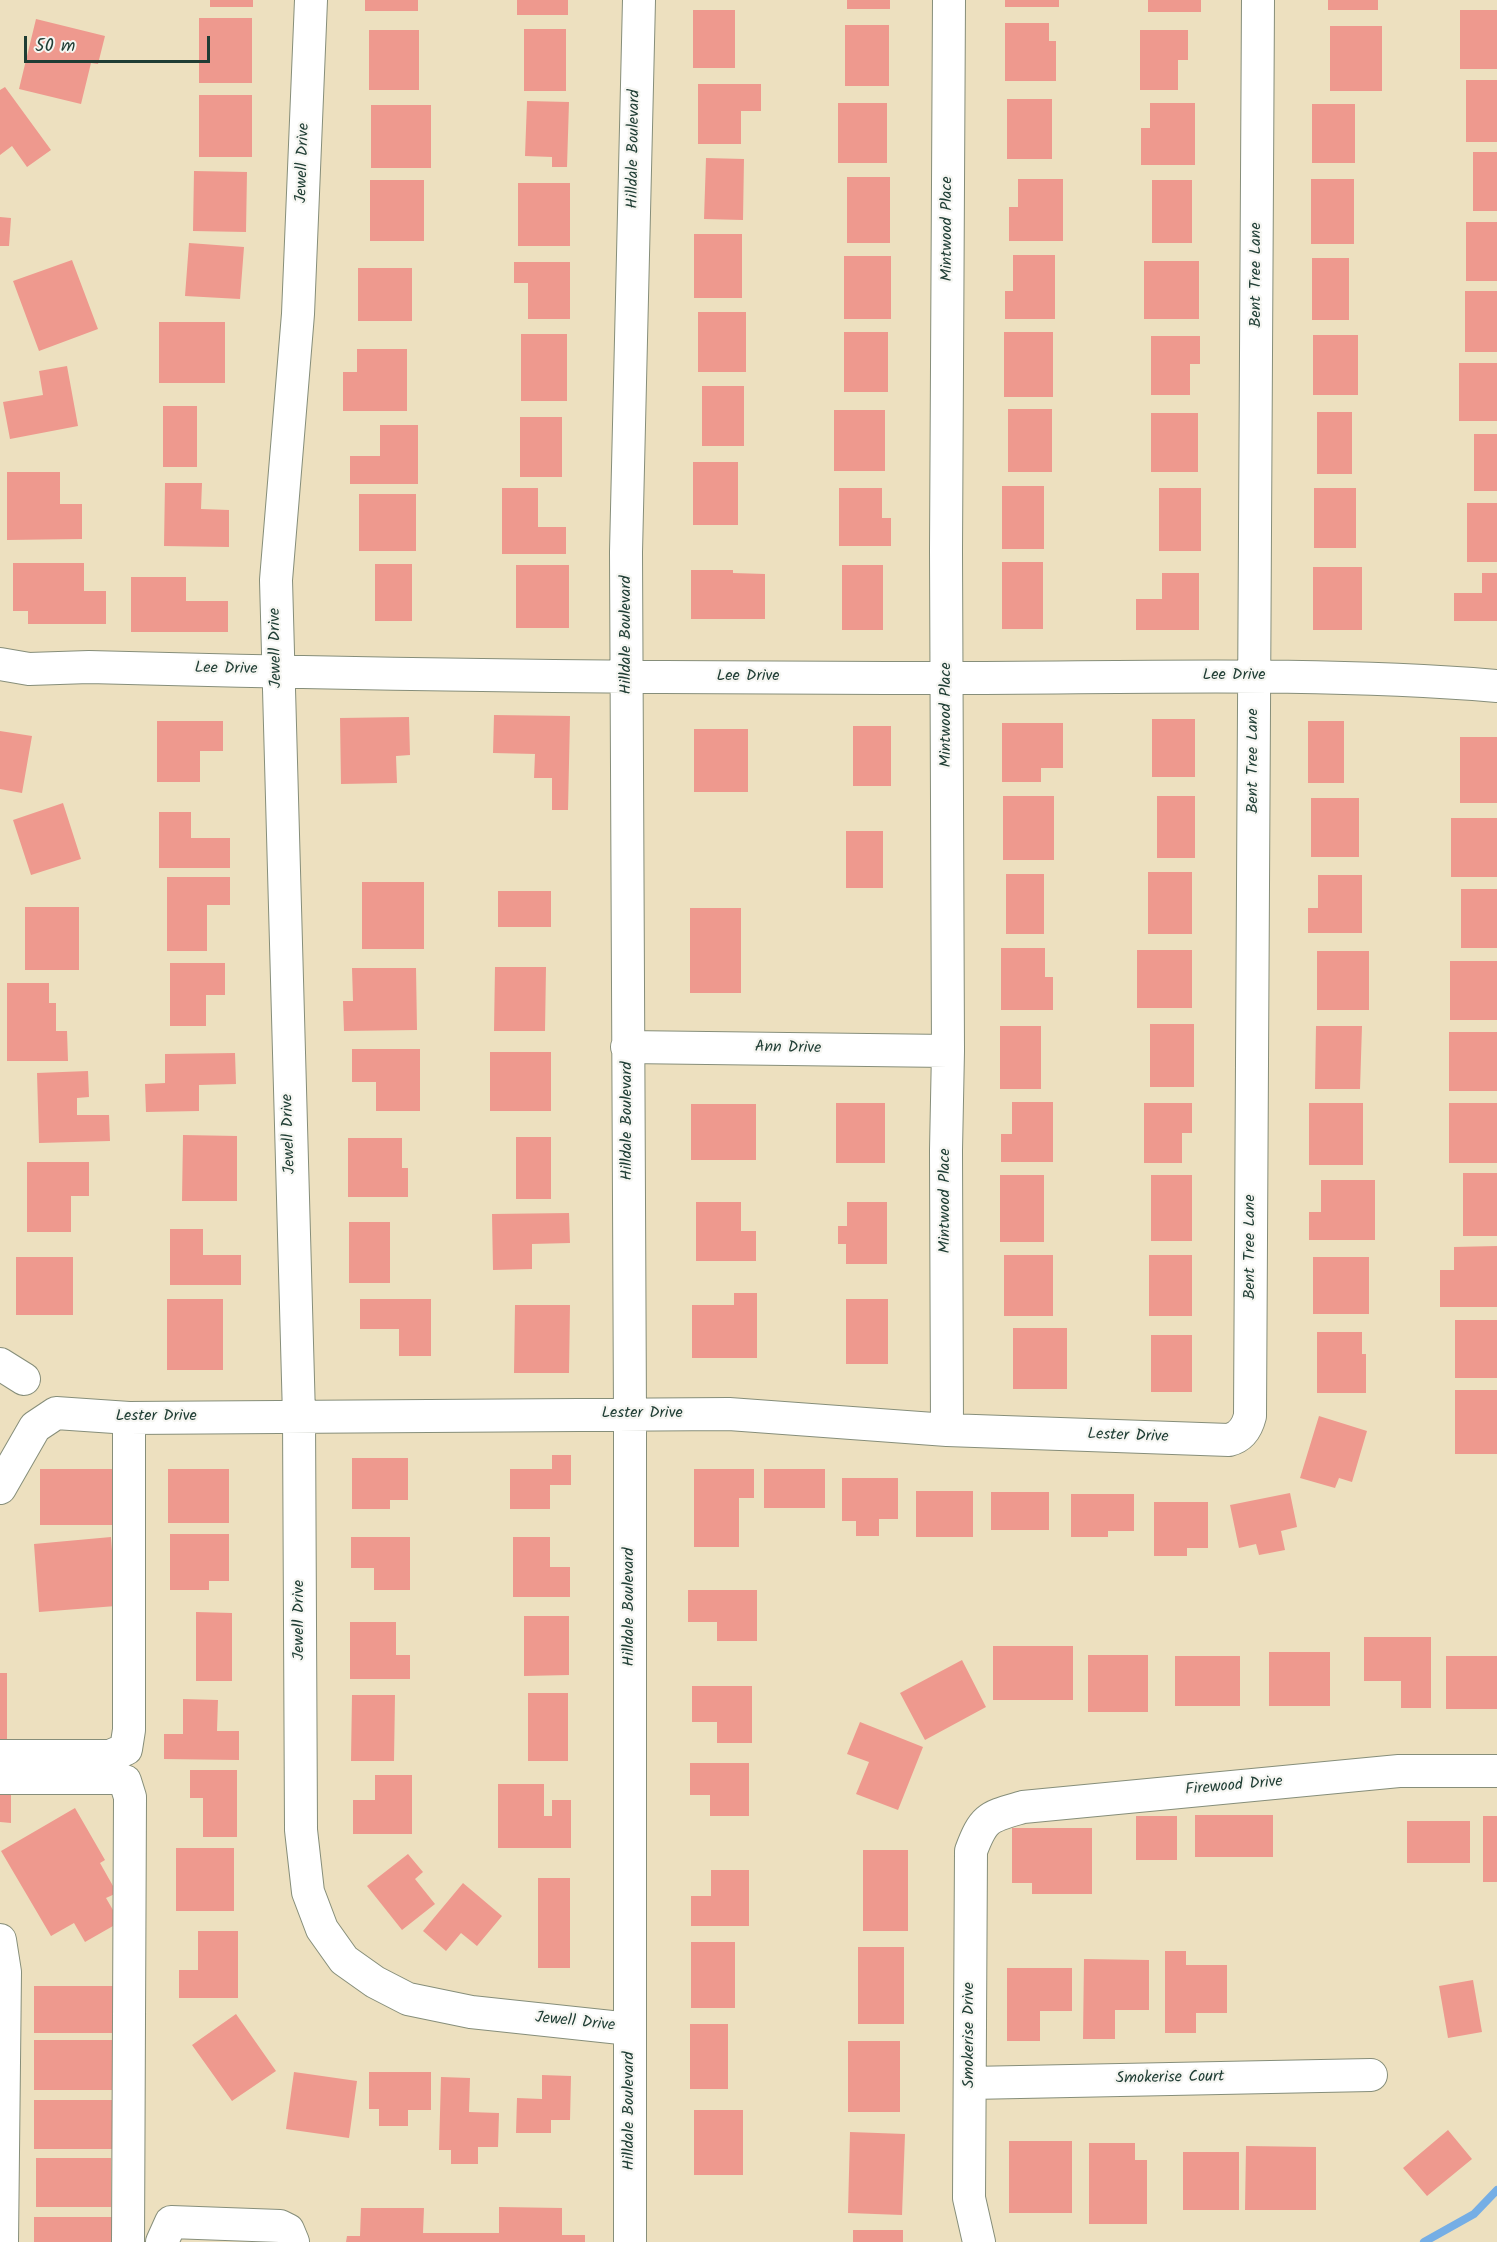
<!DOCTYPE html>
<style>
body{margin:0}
#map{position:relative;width:1497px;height:2242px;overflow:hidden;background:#ede0bf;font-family:Kalam,sans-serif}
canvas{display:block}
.scale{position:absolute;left:24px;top:36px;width:186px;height:27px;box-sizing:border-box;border:3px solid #1f3d34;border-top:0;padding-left:8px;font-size:18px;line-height:21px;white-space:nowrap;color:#1f3d34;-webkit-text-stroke:4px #f6f6f2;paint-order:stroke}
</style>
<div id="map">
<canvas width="1497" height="2242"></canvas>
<div class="scale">50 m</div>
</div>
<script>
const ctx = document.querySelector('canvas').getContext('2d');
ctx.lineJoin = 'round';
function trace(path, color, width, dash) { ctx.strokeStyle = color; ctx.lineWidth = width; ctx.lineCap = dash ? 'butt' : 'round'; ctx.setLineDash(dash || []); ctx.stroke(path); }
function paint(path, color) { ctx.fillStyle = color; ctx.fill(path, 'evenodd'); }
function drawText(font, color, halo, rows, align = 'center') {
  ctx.font = font + ' Kalam,sans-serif'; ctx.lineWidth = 4.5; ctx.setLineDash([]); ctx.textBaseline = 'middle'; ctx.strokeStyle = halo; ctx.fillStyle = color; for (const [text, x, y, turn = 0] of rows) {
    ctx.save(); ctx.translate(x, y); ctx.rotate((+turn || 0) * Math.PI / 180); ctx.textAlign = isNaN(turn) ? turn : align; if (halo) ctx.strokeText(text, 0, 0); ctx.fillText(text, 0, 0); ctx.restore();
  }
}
trace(new Path2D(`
 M1424 2242 1474 2214 1497 2190`), '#75aee5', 8);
paint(new Path2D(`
 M210 0H253V7H210Z
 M365 0H418V11H365Z
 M517 0H568V15H517Z
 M847 0H890V9H847Z
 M1005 0H1059V7H1005Z
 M1148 0H1201V12H1148Z
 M1328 0H1378V10H1328Z
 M693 10H735V68H693Z
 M1460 10H1497V69H1460Z
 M199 18H252V83H199Z
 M36 19 105 36 98 64 91 63 81 104 19 89Z
 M1005 23H1049V41H1056V81H1005Z
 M845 25H889V86H845Z
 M1330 26H1382V91H1330Z
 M524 29H566V91H524Z
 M369 30H419V90H369Z
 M1140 30H1188V60H1178V90H1140Z
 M1466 80H1497V142H1466Z
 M698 84H761V111H741V144H698Z
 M5 87 51 150 27 167 12 146 0 155V90Z
 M199 95H252V157H199Z
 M1007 99H1052V159H1007Z
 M527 101 569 102 567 167H552V157L525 156Z
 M838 103H887V163H838Z
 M1150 103H1195V165H1141V128H1150Z
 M1312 104H1355V163H1312Z
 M371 105H431V168H371Z
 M1473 152H1497V211H1473Z
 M706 158 744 159 743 220 704 219Z
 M194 171 247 172 246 232 193 231Z
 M847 177H890V243H847Z
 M1018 179H1063V241H1009V207H1018Z
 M1311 179H1354V244H1311Z
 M370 180H424V241H370Z
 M1152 180H1192V243H1152Z
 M518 183H570V246H518Z
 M0 217 11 218 9 246H0Z
 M1466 222H1497V281H1466Z
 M694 234H742V298H694Z
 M189 243 244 247 240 299 185 296Z
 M1013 255H1055V319H1005V291H1013Z
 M844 256H891V319H844Z
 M1312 258H1349V320H1312Z
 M72 260 98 329 39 351 13 281Z
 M1144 261H1199V319H1144Z
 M514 262H570V319H528V283H514Z
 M358 268H412V321H358Z
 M1465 291H1497V352H1465Z
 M698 312H746V372H698Z
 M159 322H225V383H159Z
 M844 332H888V392H844Z
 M1004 332H1053V397H1004Z
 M521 334H567V401H521Z
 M1313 335H1358V395H1313Z
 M1151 336H1200V364H1190V395H1151Z
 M357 349H407V411H343V372H357Z
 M1459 363H1497V421H1459Z
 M67 366 78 426 10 439 3 402 43 395 39 371Z
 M702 386H744V446H702Z
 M163 406H197V467H163Z
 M1008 409H1052V472H1008Z
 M834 410H885V471H834Z
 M1317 412H1352V474H1317Z
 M1151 413H1198V472H1151Z
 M520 417H562V477H520Z
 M380 425H418V484H350V456H380Z
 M1474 434H1497V491H1474Z
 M693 462H738V525H693Z
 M7 472H60V504H82V539L7 540Z
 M165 483H202L201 509 229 510V547L164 546Z
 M1002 486H1044V549H1002Z
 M502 488H538V527H566V554H502Z
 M839 488H882V518H891V546H839Z
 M1159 488H1201V551H1159Z
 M1314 488H1356V548H1314Z
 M359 494H416V551H359Z
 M1467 503H1497V562H1467Z
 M1002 562H1043V629H1002Z
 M13 563H84V591H106V624H28V611H13Z
 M375 564H412V621H375Z
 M516 565H569V628H516Z
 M842 565H883V630H842Z
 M1313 567H1362V630H1313Z
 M691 570H733V573L765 574V619H691Z
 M1162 573H1199V630H1136V599H1162Z
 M1482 573H1497V621H1454V593H1482Z
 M131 577H186V601H228V632H131Z
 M494 715 570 716 568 810H552V778H534L535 754 493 753Z
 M409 717 410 755 396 756 397 783 341 784 340 718Z
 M1152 719H1195V777H1152Z
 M157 721H223V751H200V782H157Z
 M1308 721H1344V783H1308Z
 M1002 723H1063V768H1041V782H1002Z
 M853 726H891V786H853Z
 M694 729H748V792H694Z
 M0 731 32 736 22 793 0 789Z
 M1460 737H1497V803H1460Z
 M1003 796H1054V860H1003Z
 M1157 796H1195V858H1157Z
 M1311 798H1359V857H1311Z
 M63 803 81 859 31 875 13 820Z
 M159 812H191V838H230V868H159Z
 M1451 818H1497V877H1451Z
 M846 831H883V888H846Z
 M1148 872H1192V934H1148Z
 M1006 874H1044V934H1006Z
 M1318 875H1362V933H1308V908H1318Z
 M167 877H230V905H207V951H167Z
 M362 882H424V949H362Z
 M1461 889H1497V948H1461Z
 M498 891H551V927H498Z
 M25 907H79V970H25Z
 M690 908H741V993H690Z
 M1001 948H1045V977H1053V1010H1001Z
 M1137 950H1192V1008H1137Z
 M1317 951H1369V1010H1317Z
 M1450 961H1497V1020H1450Z
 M170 963H225V995H206V1026H170Z
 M495 967H546L545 1031H494Z
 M352 968H416L417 1030 344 1031 343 1001H353Z
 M7 983H49V1003H56V1031H67L68 1061H7Z
 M1150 1024H1194V1087H1150Z
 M1000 1026H1041V1089H1000Z
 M1316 1026H1362L1360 1089H1315Z
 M1449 1032H1497V1091H1449Z
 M352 1049H420V1111H376V1082H352Z
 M490 1052H551V1111H490Z
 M235 1053 236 1084 199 1085V1111L146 1112 145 1084 165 1083V1054Z
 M88 1071 89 1097 77 1098V1115H109L110 1141 39 1143 37 1073Z
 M1012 1102H1053V1162H1001V1134H1012Z
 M836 1103H885V1163H836Z
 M1144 1103H1192V1133H1182V1163H1144Z
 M1309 1103H1363V1165H1309Z
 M1449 1103H1497V1163H1449Z
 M691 1104H756V1160H691Z
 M183 1135 237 1136V1201H182Z
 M516 1137H551V1199H516Z
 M348 1138H402V1168H408V1197H348Z
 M27 1162H89V1196H71V1232H27Z
 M1463 1173H1497V1236H1463Z
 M1000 1175H1044V1242H1000Z
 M1151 1175H1192V1241H1151Z
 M1321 1180H1375V1240H1309V1212H1321Z
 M696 1202H741V1231H756V1261H696Z
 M847 1202H887V1264H846V1244H838V1226H847Z
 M569 1213 570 1243 532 1244V1269L493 1270 492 1214Z
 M349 1222H390V1283H349Z
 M170 1229H203V1255H241V1285H170Z
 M1497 1246V1307H1440V1270H1454V1247Z
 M1004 1255H1053V1316H1004Z
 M1149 1255H1192V1316H1149Z
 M16 1257H73V1315H16Z
 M1313 1257H1369V1314H1313Z
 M734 1293H757V1358H692V1305H734Z
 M167 1299H223V1370H167Z
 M360 1299H431V1356H399V1329H360Z
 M846 1299H888V1364H846Z
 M515 1305H570L569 1373H514Z
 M1455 1320H1497V1378H1455Z
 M1013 1328H1067V1389H1013Z
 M1317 1332H1362V1354H1366V1393H1317Z
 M1151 1335H1192V1392H1151Z
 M1455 1390H1497V1454H1455Z
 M1319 1416 1367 1431 1352 1482 1339 1478 1335 1488 1300 1478Z
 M552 1455H571V1485H550V1509H510V1469H552Z
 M352 1458H408V1500H390V1509H352Z
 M40 1469H114V1525H40Z
 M168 1469H229V1523H168Z
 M694 1469H754V1498H739V1547H694Z
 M764 1469H825V1508H764Z
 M842 1478H898V1519H879V1536H856V1521H842Z
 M916 1491H973V1537H916Z
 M991 1492H1049V1530H991Z
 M1290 1493 1297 1527 1281 1531 1285 1550 1259 1555 1256 1544 1239 1548 1230 1505Z
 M1071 1494H1134V1531H1108V1537H1071Z
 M1154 1502H1208V1548H1187V1556H1154Z
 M170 1534H229V1581H209V1590H170Z
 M111 1537 116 1606 39 1612 34 1544Z
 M351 1537H410V1590H374V1568H351Z
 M513 1537H550V1567H570V1597H513Z
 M688 1590H757V1641H717V1622H688Z
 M196 1612 232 1613V1681H196Z
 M524 1616H569V1675L524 1676Z
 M350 1622H396V1655H410V1679H350Z
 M1364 1637H1431V1708H1401V1681H1364Z
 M993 1646H1073V1700H993Z
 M1269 1652H1330V1706H1269Z
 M1088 1655H1148V1712H1088Z
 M1175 1656H1240V1706H1175Z
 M1446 1656H1497V1709H1446Z
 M962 1660 986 1707 925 1740 900 1693Z
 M0 1673H7V1740H0Z
 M692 1686H752V1743H717V1722H692Z
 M528 1693H568V1761H528Z
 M352 1695H395L394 1761H351Z
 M183 1699 218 1700 217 1731H239V1760L164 1759V1734H183Z
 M860 1722 923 1747 898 1810 856 1794 869 1762 847 1754Z
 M690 1763H749V1816H710V1795H690Z
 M190 1770H237V1837H203V1798H190Z
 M375 1775H412V1834H353V1800H375Z
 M498 1784H544V1816H552V1800H571V1848H498Z
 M0 1793H11V1823L0 1822Z
 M75 1808 105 1860 100 1863 117 1893 106 1898 120 1922 85 1942 74 1923 51 1936 1 1851Z
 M1195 1815H1273V1857H1195Z
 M1136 1816H1177V1860H1136Z
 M1483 1816H1497V1882H1483Z
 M1407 1821H1470V1863H1407Z
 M1012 1828H1092V1894H1032V1883H1012Z
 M176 1848H234V1911H176Z
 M863 1850H908V1931H863Z
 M408 1854 423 1872 415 1879 435 1904 402 1930 367 1886Z
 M711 1870H749V1926H691V1896H711Z
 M538 1878H570V1968H538Z
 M463 1883 502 1916 477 1946 461 1933 446 1951 423 1931Z
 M198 1931H238V1998H179V1970H198Z
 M691 1942H735V2008H691Z
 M858 1947H904V2024H858Z
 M1165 1951H1186V1965H1227V2013H1196V2033H1165Z
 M1084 1959 1149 1960V2010H1115V2039H1083Z
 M1007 1968H1072V2011H1040V2041H1007Z
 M1473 1980 1482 2032 1448 2038 1439 1986Z
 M34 1986H114V2033H34Z
 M236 2014 276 2071 232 2101 192 2045Z
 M690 2024H728V2089H690Z
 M34 2040H113V2090H34Z
 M848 2041H900V2112H848Z
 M294 2072 357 2081 349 2138 286 2129Z
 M369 2072H431V2110H408V2126H379V2109H369Z
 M542 2075 571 2076 570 2120H551V2133H516L517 2098 542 2099Z
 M441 2077 470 2078 469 2112 499 2113 498 2147H478V2164H451V2150H439Z
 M34 2100H116V2149H34Z
 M694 2110H743V2175H694Z
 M1448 2130 1472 2159 1427 2196 1403 2168Z
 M850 2132 905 2134 902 2215 848 2213Z
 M1009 2141H1072V2213H1009Z
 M1089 2143H1135V2160H1147V2224H1089Z
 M1246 2146 1316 2147V2210H1245Z
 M1183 2152H1239V2210H1183Z
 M36 2158H111V2207H36Z
 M499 2207 562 2208V2235H585V2242H346L347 2236H360L361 2208H424L423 2233H499Z
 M34 2217H114V2242H34Z
 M853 2230H903V2242H853Z`), '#ee998e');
const minor = new Path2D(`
 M311 0 298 314 276 580 299 1416 301 1830 308 1892 322 1929 344 1960 375 1982 408 1999 471 2012 630 2029
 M0 664 29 669 89 667C375 675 660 678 945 678 1129 678 1313 671 1497 686
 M627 1047 948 1051
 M0 1364 24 1379
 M947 1430 946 1150 948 1051 946 550 949 0
 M0 1488 35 1427 56 1413 129 1418 729 1414 947 1430 1229 1440C1241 1437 1247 1428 1250 1416L1258 0
 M0 1756H110L126 1749 129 1730V1418
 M0 1778H115L125 1781 130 1797 128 2242
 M0 1940 5 1972 2 2242
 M970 2083 1371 2075
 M162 2242 171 2222 280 2226 288 2230 293 2242
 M630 2242V1415L626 552 639 0
 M979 2242 969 2198 971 1851C984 1816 989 1817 1023 1807L1399 1771H1497`);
trace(minor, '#868e7a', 34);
trace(minor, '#fff', 32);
drawText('16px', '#1f3d34', '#f6f6f2', [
 ["Hilldale Boulevard",635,149,-89],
 ["Jewell Drive",304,163,-88],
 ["Mintwood Place",948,229,-90],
 ["Bent Tree Lane",1257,275,-90],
 ["Hilldale Boulevard",627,635,-90],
 ["Jewell Drive",277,648,-91],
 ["Lee Drive",226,670,1],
 ["Lee Drive",1234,676],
 ["Lee Drive",748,677],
 ["Mintwood Place",947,715,-90],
 ["Bent Tree Lane",1254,761,-90],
 ["Ann Drive",788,1049,1],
 ["Hilldale Boulevard",628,1121,-90],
 ["Jewell Drive",290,1134,-92],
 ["Mintwood Place",946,1201,-90],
 ["Bent Tree Lane",1251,1247,-90],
 ["Lester Drive",642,1414],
 ["Lester Drive",156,1417],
 ["Lester Drive",1128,1437,2],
 ["Hilldale Boulevard",630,1607,-90],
 ["Jewell Drive",300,1620,-90],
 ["Firewood Drive",1234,1787,-5],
 ["Jewell Drive",575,2023,6],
 ["Smokerise Drive",970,2035,-90],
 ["Smokerise Court",1170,2079,-1],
 ["Hilldale Boulevard",630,2111,-90]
]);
</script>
